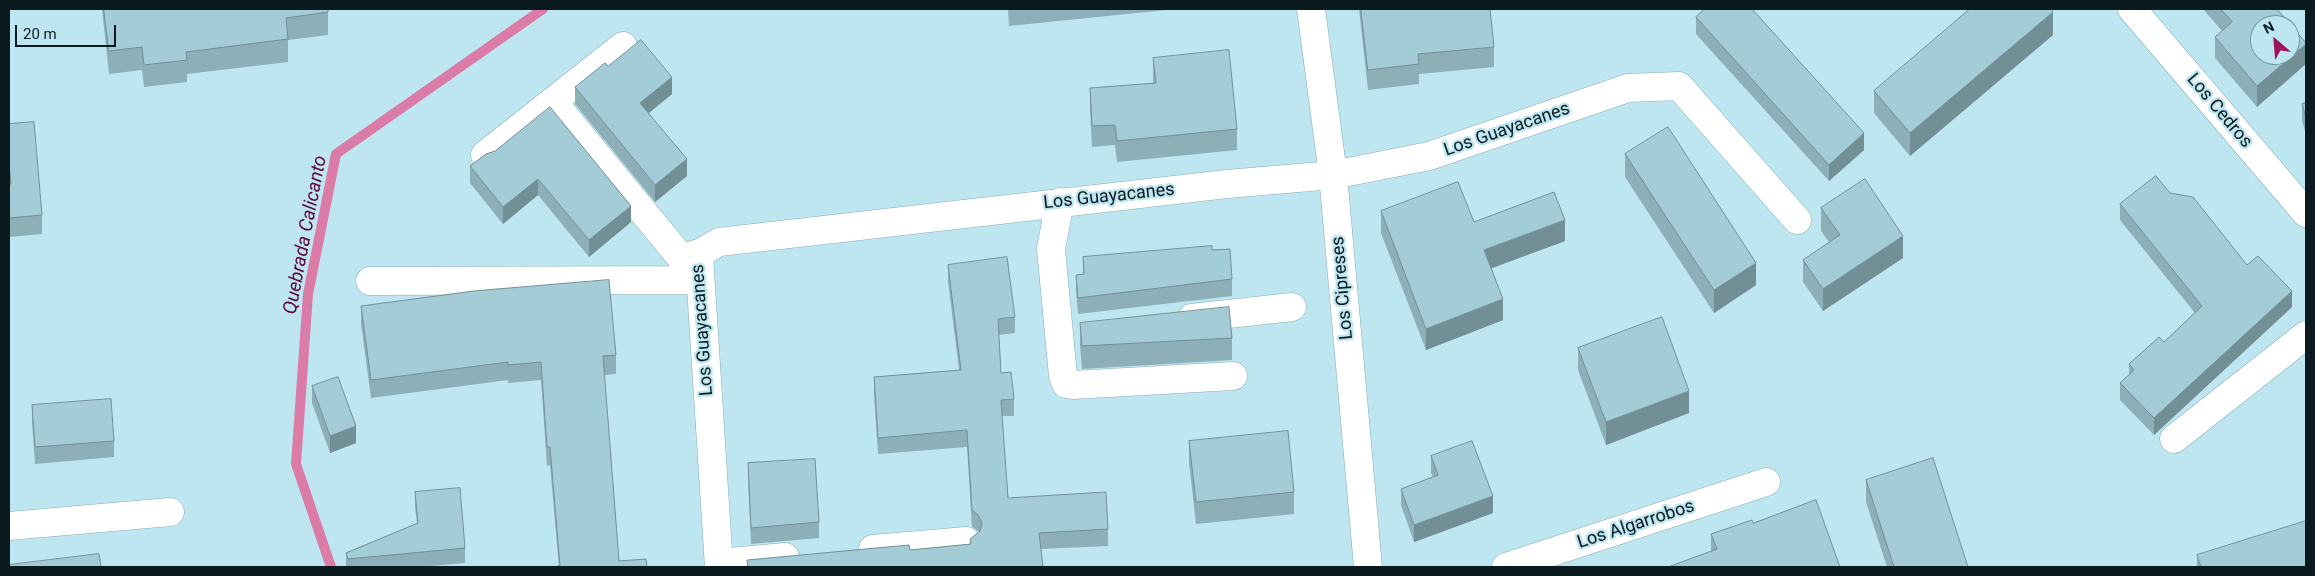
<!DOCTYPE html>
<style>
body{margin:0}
#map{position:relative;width:2315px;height:576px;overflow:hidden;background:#bee6f1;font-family:Roboto,sans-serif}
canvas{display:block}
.frame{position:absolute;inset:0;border:10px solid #0b1a1e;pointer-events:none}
.north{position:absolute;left:2250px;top:15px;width:50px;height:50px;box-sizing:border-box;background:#bee6f1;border:1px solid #76949d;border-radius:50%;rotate:333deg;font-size:14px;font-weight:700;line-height:20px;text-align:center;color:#0b1a1e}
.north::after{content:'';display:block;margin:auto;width:18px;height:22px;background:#9c1364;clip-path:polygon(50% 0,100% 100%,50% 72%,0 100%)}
.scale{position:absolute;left:15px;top:25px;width:101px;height:22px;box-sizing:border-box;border:2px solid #0b1a1e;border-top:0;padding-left:6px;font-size:15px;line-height:18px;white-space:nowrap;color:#0b1a1e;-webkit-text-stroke:4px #bee6f1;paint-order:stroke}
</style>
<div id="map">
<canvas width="2315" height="576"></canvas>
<div class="frame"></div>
<div class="north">N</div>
<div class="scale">20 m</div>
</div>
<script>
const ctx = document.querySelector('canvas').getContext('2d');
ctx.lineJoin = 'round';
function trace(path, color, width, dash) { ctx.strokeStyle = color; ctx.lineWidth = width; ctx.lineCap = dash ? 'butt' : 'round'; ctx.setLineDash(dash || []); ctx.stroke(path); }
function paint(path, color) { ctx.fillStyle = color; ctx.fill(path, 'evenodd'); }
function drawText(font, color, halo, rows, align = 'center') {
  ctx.font = font + ' Roboto,sans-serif'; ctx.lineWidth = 4.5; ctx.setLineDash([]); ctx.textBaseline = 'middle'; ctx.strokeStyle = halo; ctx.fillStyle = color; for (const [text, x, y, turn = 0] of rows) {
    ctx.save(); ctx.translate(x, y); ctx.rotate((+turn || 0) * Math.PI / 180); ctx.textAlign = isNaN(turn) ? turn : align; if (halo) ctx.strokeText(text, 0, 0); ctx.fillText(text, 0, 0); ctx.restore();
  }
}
trace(new Path2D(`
 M331 567 296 464 308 294 336 154 543 9`), '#db7ca8', 10);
const minor = new Path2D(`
 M1311 9 1333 175 1368 567
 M2132 9 2306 213
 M553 102 682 259
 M485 155 623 46
 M1060 202 1051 249 1063 376 1066 384 1073 385 1233 376
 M370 281 700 280
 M1192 318 1292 307
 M2174 439 2306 335
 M9 526 170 512
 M873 549 966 541
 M719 563 785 557
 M719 567 699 256 682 259 702 252 719 242 1227 184 1333 175 1429 156 1628 88 1679 86 1797 220
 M1506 567 1766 482`);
trace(minor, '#85acb6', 29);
trace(minor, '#fff', 28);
paint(new Path2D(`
 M102 9H328V35L288 40V62L187 74V82L144 87 142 70 109 74Z
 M1008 9H1176L1009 26Z
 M1359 9H1490L1494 47V67L1419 74V84L1368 90Z
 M2203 9H2277L2257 107 2215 58V37L2222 31Z
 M1696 17 1864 150 1829 181 1696 34Z
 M2053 35 1910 156 1874 113V91Z
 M1153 58 1237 129V150L1117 162 1115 145 1092 147 1090 109V88L1153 83Z
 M608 66 672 94 649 113 687 176 655 202 575 104V87Z
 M2306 103V134L2302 121V104Z
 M9 124 42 215V234L9 237Z
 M486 154 631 222 589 257 538 195 503 224 470 183V166Z
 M1625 154 1756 285 1714 313 1625 177Z
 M2170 193 2292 307 2154 435 2120 400V383L2129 375V364L2164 342 2195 313 2120 220V204Z
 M1821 208 1903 258 1823 311 1803 282V260L1829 242 1821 231Z
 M1381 211 1474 222 1565 241 1492 268 1503 320 1426 350 1381 233Z
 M1212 250 1232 279V296L1078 314 1076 291V275L1083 274V257Z
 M948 265 1015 317V333L999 335 1001 373 1014 399V416H1002L1008 498 1108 529V546L1041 549 1043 567H747V560L910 550 970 544 979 532 972 527 967 447 878 454 874 394V377L959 370 948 281Z
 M361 306 616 355V374L604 375 619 561 559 567 550 465 547 466 541 380 508 383V380L371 398 361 324Z
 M1080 323 1232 338V360L1082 369 1080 345Z
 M1578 348 1689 413 1606 445 1578 370Z
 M312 386 356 443 330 453 312 403Z
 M32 405 114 441V457L35 464 32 422Z
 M1189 441 1294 492V514L1196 524 1189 463Z
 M1431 456 1493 513 1414 542 1401 505V489L1433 477 1431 473Z
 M748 463 819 522V538L751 544 748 479Z
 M1866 480 1968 567H1887L1866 502Z
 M415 492 465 548V563L418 567H346V553L417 523 415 507Z
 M1753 523 1840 567 1711 551V534Z
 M2197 555 2306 567H2197Z`), '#8dafb8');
paint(new Path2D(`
 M2053 12V35L1910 156V133Z
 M2306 44V64L2257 107V86Z
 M672 77V94L640 120V103Z
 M1864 133V150L1829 181V165Z
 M687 159V176L655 202V185Z
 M538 179V195L503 224V207Z
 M631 206V222L589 257V240Z
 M1565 220V241L1484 271V250Z
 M1903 236V258L1823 311V289Z
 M1756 263V285L1714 313V290Z
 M2292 291V307L2154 435V418Z
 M1503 299V320L1426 350V329Z
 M1689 391V413L1606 445V422Z
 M356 426V443L330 453V436Z
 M1493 496V513L1414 542V525Z`), '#738f96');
const building = new Path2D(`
 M104 9H328V12L286 18 288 39 186 52 187 60 144 65 142 47 109 51Z
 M1361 9H1490L1494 47 1418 54 1419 64 1368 70Z
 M1705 9H1752L1864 133 1829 165 1696 17Z
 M1970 9H2050L2053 12 1910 133 1874 91Z
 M2221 9H2277L2306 43V44L2257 86 2215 37 2232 22ZM2260 25H2290V55H2260Z
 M641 40 672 77 640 103 687 159 655 185 575 87 605 63 608 66Z
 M1229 50 1237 129 1117 141 1115 125 1092 126 1090 88 1156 83 1153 58Z
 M2306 103V117L2302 104Z
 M550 107 631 206 589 240 538 179 503 207 470 166 486 154 495 151Z
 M34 122 42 215 9 218V184H11L9 163V124Z
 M1668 127 1756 263 1714 290 1625 154Z
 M2156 176 2170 193 2193 197 2247 265 2258 256 2292 291 2154 418 2120 383 2134 370 2129 364 2159 337 2164 342 2202 306 2120 204Z
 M1865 179 1903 236 1823 289 1803 260 1840 235 1821 208Z
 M1458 182 1474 222 1554 192 1565 220 1484 250 1503 299 1426 329 1381 211Z
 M1212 246V250L1230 249 1232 279 1078 298 1076 275 1084 274 1083 257Z
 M1007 257 1015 317 998 319 1001 373 1011 372 1014 399 1001 400 1008 498 1106 492 1108 529 1039 533 1043 567H748L747 560 909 545 910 550 971 544 970 539 980 531 982 523 978 515 972 510 967 430 878 438 874 377 961 370 948 265Z
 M609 280 616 355 603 356 619 561 646 559 647 567H551L560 566 550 447H547L541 362 508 365V362L371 380 361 306 474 291Z
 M1229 307 1232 338 1082 346 1080 323Z
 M1662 317 1689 391 1606 422 1578 348Z
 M338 377 356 426 330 436 312 386Z
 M111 399 114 441 35 447 32 405Z
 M1288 431 1294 492 1196 502 1189 441Z
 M1472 441 1493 496 1414 525 1401 489 1438 475 1431 456Z
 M1933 458 1968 567H1894L1866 480Z
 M815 459 819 522 751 528 748 463Z
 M460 488 465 548 348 559 346 553 418 523 415 492Z
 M1816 500 1840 567H1668L1717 549 1711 534 1752 520 1753 523Z
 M2306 521V567H2201L2197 555Z
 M99 554 101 567H9V565Z`);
paint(building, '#a4ccd6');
trace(building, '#738f96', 1);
drawText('18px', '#0b1a1e', '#bee6f1', [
 ["Los Cedros",2219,111,50],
 ["Los Guayacanes",1507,130,-19],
 ["Los Guayacanes",1109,197,-6],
 ["Los Cipreses",1343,288,-95],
 ["Los Guayacanes",703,330,-94],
 ["Los Algarrobos",1636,525,-18]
]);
drawText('italic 19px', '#5f073b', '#bee6f1', [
 ["Quebrada Calicanto",306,235,-79]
]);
</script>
